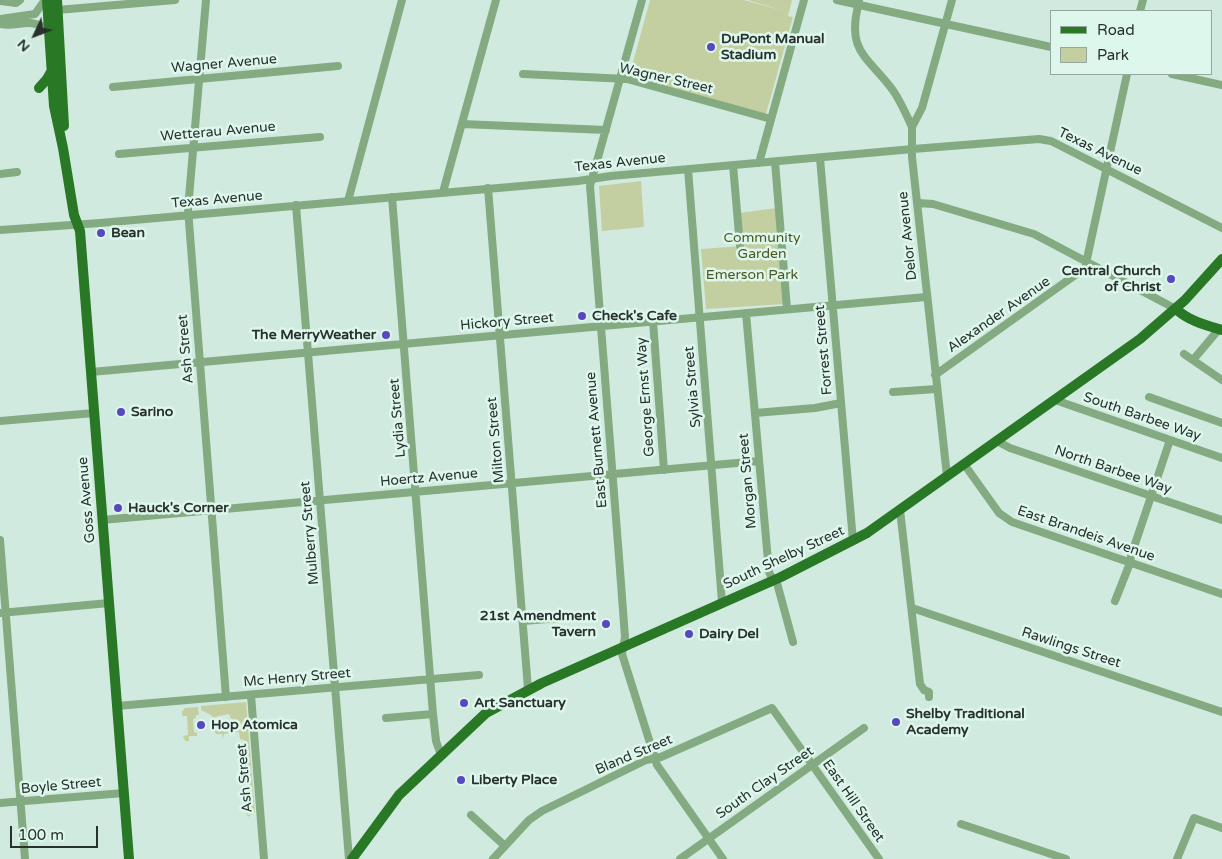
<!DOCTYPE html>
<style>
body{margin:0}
#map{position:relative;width:1222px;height:859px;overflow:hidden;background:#d1eadf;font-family:"Varela Round",sans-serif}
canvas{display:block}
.legend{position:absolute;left:1050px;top:10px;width:162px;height:65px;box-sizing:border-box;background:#def7ec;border:1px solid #95a8a0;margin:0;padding:6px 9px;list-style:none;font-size:15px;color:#28312d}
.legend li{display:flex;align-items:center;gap:10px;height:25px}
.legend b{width:25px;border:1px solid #95a8a0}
.north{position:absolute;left:10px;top:10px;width:50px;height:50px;-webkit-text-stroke:4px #def7ec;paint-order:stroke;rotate:227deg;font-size:14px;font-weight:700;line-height:20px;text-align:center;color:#28312d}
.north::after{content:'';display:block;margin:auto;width:18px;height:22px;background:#28312d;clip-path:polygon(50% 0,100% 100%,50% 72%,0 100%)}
.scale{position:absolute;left:10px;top:826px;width:88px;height:22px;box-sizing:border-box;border:2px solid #28312d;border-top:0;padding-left:6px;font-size:15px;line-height:18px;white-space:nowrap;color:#28312d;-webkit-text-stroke:4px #def7ec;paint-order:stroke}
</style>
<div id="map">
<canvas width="1222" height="859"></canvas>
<ul class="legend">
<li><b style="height:6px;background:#287826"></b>Road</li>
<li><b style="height:14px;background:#c4cfa1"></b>Park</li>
</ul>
<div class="north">N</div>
<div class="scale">100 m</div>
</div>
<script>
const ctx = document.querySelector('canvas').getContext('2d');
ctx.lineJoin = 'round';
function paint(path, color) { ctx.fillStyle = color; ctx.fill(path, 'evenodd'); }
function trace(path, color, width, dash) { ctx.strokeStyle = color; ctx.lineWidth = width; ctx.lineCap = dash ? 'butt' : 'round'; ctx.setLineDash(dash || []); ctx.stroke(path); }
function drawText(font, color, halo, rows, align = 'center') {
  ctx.font = font + ' "Varela Round",sans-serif'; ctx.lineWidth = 5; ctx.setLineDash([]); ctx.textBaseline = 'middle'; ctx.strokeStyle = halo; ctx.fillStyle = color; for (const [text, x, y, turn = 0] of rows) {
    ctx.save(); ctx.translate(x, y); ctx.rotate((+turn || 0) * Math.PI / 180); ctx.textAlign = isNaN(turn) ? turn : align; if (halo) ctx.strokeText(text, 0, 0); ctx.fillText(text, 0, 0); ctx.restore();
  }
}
paint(new Path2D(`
 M650 0H744L784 11 748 0H792L788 16 793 17 766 114 629 77Z
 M641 181 644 227 602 231 599 186Z
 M777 208 785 304 706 309 701 249 743 246 739 213Z
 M246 702 255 812 248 817 246 813 249 812 247 814 249 815 252 812 246 742 244 740 240 739 239 732 224 734 223 739 222 734H216L214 731V729L217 731H232V721L229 714 215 717 216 720 214 721 211 715 201 710V706Z
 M198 707 199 715H196V718L193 719 194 732 197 733V736H189V741H185L183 736 188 735 187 716H182V712L185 708Z`), '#c4cfa1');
trace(new Path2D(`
 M206 0 188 209 226 697
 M642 0 590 186 619 557 625 637 622 654 657 765 723 859
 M837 0 1051 47
 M0 1 16 3 20 0
 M859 2C846 51 866 55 892 89 900 100 906 114 912 127
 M57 10 175 0
 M1140 11 1143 0
 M0 19 35 14 45 0
 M0 24C20 28 27 16 49 30
 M523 74 627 79 771 119
 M1172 74 1222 85
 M113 87 338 66
 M462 124 606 130
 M119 154 320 137
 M820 158 853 541
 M775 162 787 309
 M759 163 804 0
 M733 165 740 246
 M688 169 722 602
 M0 174 17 172
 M488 188 528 689
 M443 192 496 0
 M392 197 433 714 436 741 441 755
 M348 201 402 0
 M918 203 933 204 1034 234 1176 309
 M296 205 349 859
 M0 230 100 223 578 181 611 176 913 149 1039 139 1051 141 1222 228
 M746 313 769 572 773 580 777 583 793 642
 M653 321 664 470
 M1184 354 1222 380
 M1193 360 1219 329
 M91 372 926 297
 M935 375 1085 268 1127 74
 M893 392 936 389
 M1149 397 1222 423
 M1055 400 1222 458
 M755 413 815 408 841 403
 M0 421 94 413
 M997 441 1010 448 1222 520
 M964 464 999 513 1012 522 1222 594
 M947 476 912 157V127L922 108 952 0
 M900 510 920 684 924 690 929 692V697
 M102 520 759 461
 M0 540 25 859
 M1115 601 1130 563 1131 556 1170 440
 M912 608 1222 712
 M0 613 109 603
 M523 621 572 617
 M251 695 264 859
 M117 706 479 675
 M386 718 433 714
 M0 803 124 793
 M471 815 505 846
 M961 824 1066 859
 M493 859 529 820 542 811 646 760 661 757 772 708 879 859
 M680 859 864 728
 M1177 859 1194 818 1222 828`), '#83aa80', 8);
trace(new Path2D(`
 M47 0 54 106 63 148 74 215 80 231 129 859
 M57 0 64 126
 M39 88 47 79 51 72
 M1176 309C1189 321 1205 325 1222 330
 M352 859 399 795 486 713 542 683 781 577 867 533 1140 339 1185 300 1222 259`), '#287826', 10);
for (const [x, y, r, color] of [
 [711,47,5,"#5748c0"],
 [101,233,5,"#5748c0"],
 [1171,279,5,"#5748c0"],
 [582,316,5,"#5748c0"],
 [386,335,5,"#5748c0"],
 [121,412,5,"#5748c0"],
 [118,508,5,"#5748c0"],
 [606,624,5,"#5748c0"],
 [689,634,5,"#5748c0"],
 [464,703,5,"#5748c0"],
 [896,722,5,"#5748c0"],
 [201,725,5,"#5748c0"],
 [461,780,5,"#5748c0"]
]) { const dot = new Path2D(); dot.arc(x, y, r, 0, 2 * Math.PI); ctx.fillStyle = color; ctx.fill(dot); trace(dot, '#def7ec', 2); }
drawText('bold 14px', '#28312d', '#def7ec', [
 ["DuPont Manual",721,39],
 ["Stadium",721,55],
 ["Bean",111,233],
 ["Central Church",1161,271,"right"],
 ["of Christ",1161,287,"right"],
 ["Check's Cafe",592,316],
 ["The MerryWeather",376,335,"right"],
 ["Sarino",131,412],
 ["Hauck's Corner",128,508],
 ["21st Amendment",596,616,"right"],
 ["Tavern",596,632,"right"],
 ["Dairy Del",699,634],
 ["Art Sanctuary",474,703],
 ["Shelby Traditional",906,714],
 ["Academy",906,730],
 ["Hop Atomica",211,725],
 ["Liberty Place",471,780]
], 'left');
drawText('14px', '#28312d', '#def7ec', [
 ["Wagner Avenue",224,64,-5],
 ["Wagner Street",666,79,13],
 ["Wetterau Avenue",218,132,-5],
 ["Texas Avenue",1100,152,26],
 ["Texas Avenue",620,163,-6],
 ["Texas Avenue",217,200,-5],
 ["Delor Avenue",908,236,-96],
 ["Alexander Avenue",999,315,-35],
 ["Hickory Street",507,322,-5],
 ["Ash Street",186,349,-95],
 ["Forrest Street",824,350,-95],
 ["Sylvia Street",693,387,-95],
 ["George Ernst Way",646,397,-94],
 ["South Barbee Way",1142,417,19],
 ["Lydia Street",398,418,-95],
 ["Milton Street",496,440,-95],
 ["East Burnett Avenue",597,440,-95],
 ["North Barbee Way",1113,470,19],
 ["Hoertz Avenue",429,478,-5],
 ["Morgan Street",748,481,-95],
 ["Goss Avenue",87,500,-95],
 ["Mulberry Street",310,533,-95],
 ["East Brandeis Avenue",1086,534,19],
 ["South Shelby Street",784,558,-25],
 ["Rawlings Street",1071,648,18],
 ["Mc Henry Street",297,678,-5],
 ["Bland Street",634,755,-23],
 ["Ash Street",245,778,-95],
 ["South Clay Street",765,783,-35],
 ["Boyle Street",61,786,-5],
 ["East Hill Street",853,801,55]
]);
drawText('14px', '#4d5820', '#def7ec', [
 ["Community",762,238],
 ["Garden",762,254],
 ["Emerson Park",752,275]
]);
</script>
